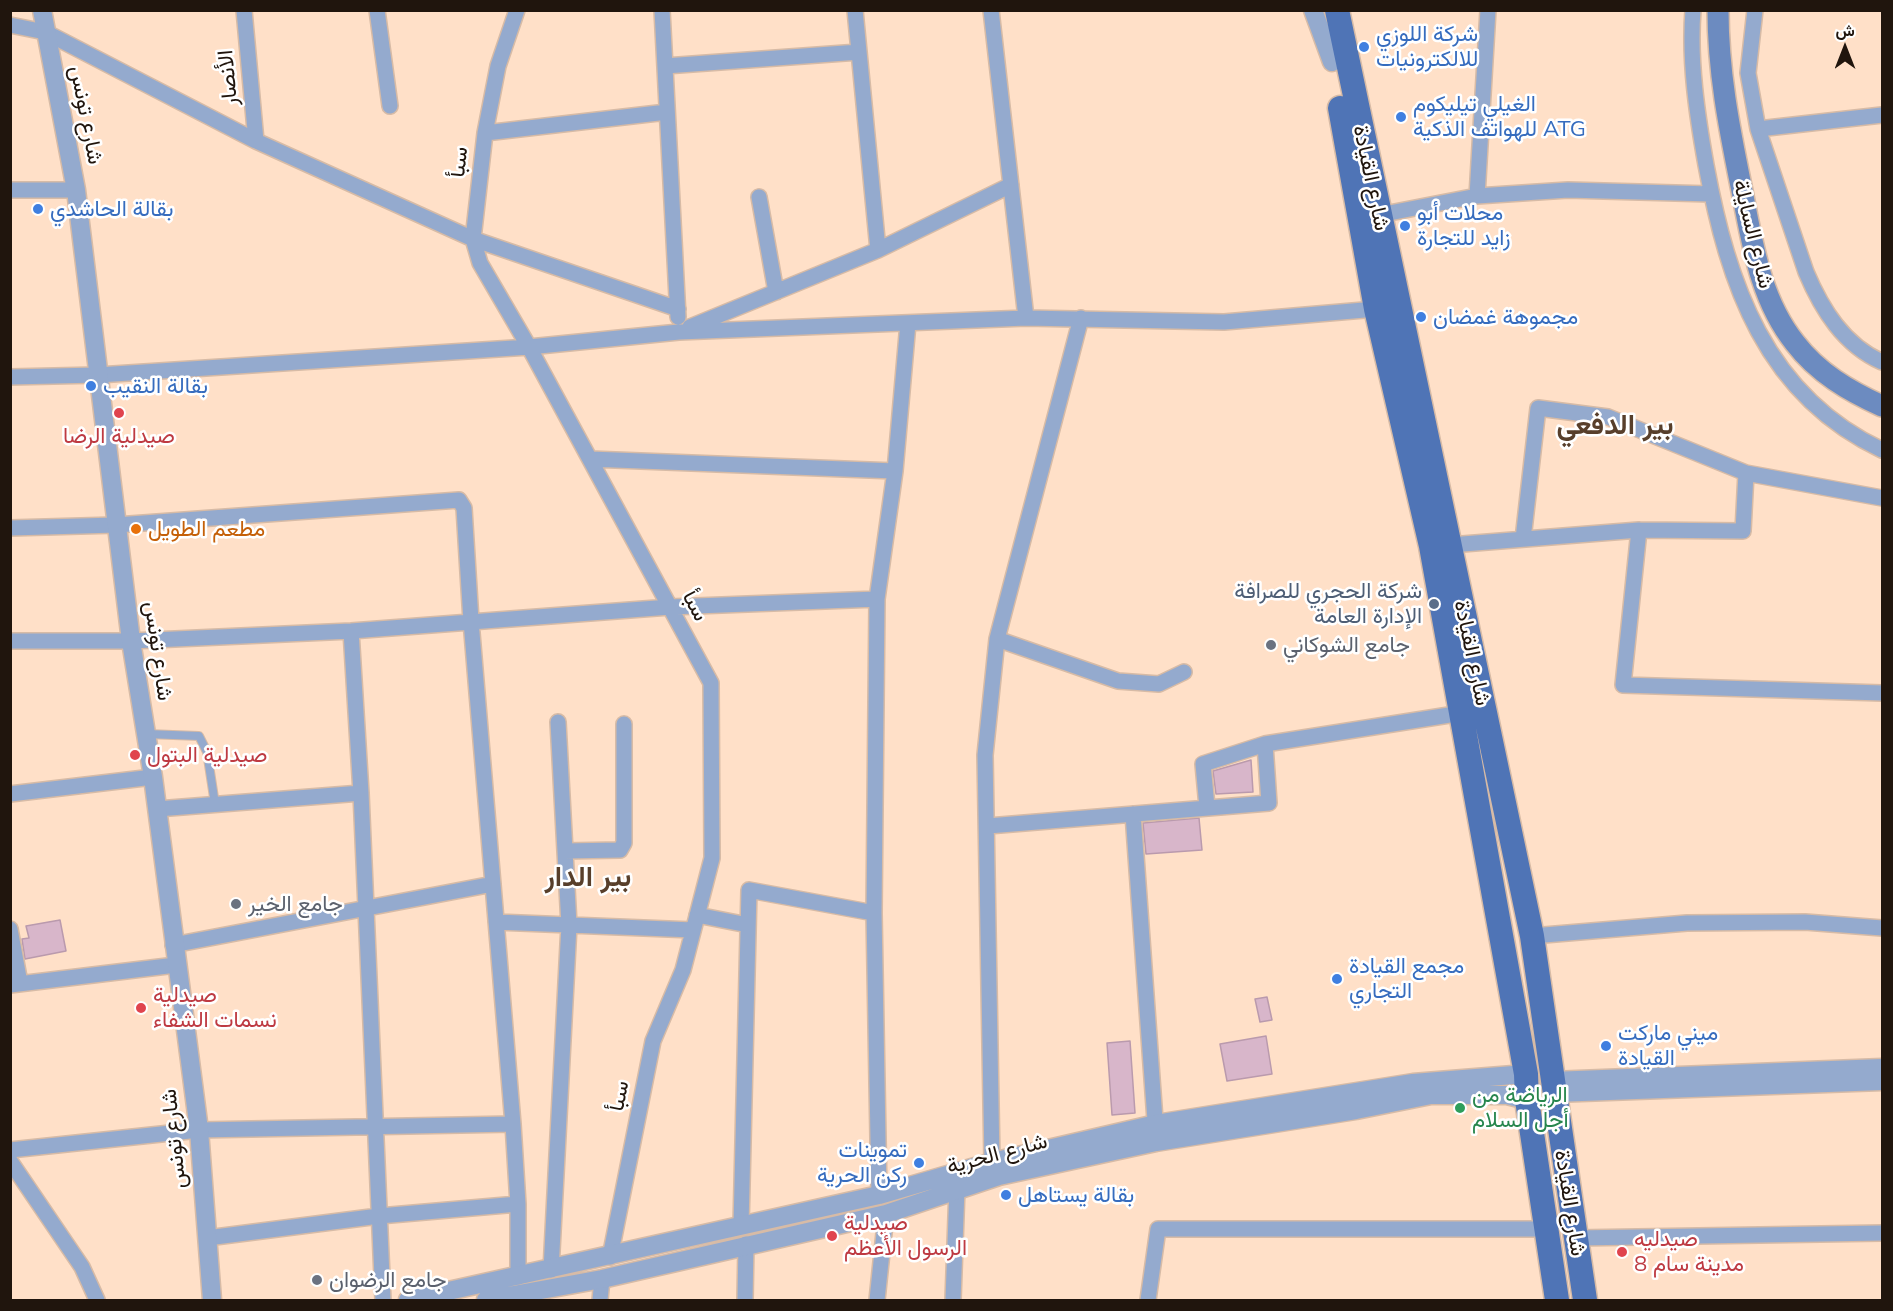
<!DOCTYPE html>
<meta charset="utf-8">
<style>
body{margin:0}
#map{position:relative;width:1893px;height:1311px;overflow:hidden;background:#ffe0c8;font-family:Mulish,Vazirmatn,sans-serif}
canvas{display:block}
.frame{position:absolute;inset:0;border:12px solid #20150d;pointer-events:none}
.north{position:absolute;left:1815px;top:18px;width:60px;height:60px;-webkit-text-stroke:4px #fff;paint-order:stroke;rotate:0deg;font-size:16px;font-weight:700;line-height:24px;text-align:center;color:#20150d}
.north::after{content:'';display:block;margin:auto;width:21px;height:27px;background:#20150d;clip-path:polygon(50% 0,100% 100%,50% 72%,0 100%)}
</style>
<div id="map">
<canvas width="1893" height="1311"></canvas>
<div class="frame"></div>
<div class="north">ش</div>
</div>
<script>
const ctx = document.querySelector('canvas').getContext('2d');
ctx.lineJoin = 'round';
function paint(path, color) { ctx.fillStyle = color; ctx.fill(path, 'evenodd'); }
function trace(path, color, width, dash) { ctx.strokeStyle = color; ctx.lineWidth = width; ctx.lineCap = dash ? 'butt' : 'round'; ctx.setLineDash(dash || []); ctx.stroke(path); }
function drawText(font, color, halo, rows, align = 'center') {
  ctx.font = font + ' Mulish,Vazirmatn,sans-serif'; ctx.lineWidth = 5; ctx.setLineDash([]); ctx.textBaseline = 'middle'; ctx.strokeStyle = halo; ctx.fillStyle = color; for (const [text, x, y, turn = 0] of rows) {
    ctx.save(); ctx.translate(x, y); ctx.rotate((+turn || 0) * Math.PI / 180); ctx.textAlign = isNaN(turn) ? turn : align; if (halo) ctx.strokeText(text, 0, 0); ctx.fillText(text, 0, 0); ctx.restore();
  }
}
const building = new Path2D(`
 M1251 760 1253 792 1216 794 1213 771Z
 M1199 818 1202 850 1146 854 1143 823Z
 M60 920 66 951 25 959 22 939 29 938 26 926Z
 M1267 997 1272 1020 1260 1022 1255 999Z
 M1266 1036 1272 1074 1227 1081 1220 1044Z
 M1130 1041 1135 1113 1112 1115 1107 1043Z`);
paint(building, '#d8b6ca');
trace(building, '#ba9aad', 1.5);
const service = new Path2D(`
 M147 734 199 736 207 752 215 804`);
const minor = new Path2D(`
 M244 10 256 141
 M377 10 390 106
 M517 10 498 66 485 133 473 239 480 263 529 347 711 683 712 858 683 970 653 1041 610 1257
 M662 10 678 317
 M855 10 878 250
 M991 10 1026 318
 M1693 10C1689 61 1697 115 1706 165 1728 284 1765 395 1882 450
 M1755 10 1748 73 1758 129 1806 272C1822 310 1844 345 1882 362
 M10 25 45 32 256 141 473 239 678 309
 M665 66 859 52
 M1758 129 1882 115
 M485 133 667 112
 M10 190H76
 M1477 196 1488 10
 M759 197 776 292
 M1379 215 1477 196 1568 190 1711 194
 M690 327 878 250 1011 185
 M10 377 98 375 529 347 679 332 1026 318 1224 322 1376 309
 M590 459 895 471
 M10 528 116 525 459 500 464 508 471 621 513 1124 518 1204V1277
 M1639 530 1623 685 1882 693
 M1523 539 1538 408 1608 417 1746 473 1882 498
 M1450 545 1639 530 1743 531 1746 473
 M351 631 361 793 383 1300
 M997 639 1118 681 1159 684 1184 672
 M10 641H131L351 631 670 607 877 599
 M10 794 153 777
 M1207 807 1203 764 1265 744 1462 713
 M157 809 361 793
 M1133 814 1156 1134
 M988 826 1269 803 1265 744
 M565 851 620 850 624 843V724
 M697 915 748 925
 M496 922 693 930
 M10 929 20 983
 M1532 936 1687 923 1805 922 1882 928
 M173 945 493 884
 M10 985 176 965
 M10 1150 199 1130 513 1124
 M10 1161 82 1267 97 1300
 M992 1162 985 755 997 639 1081 318
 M879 1195 874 913 877 599 895 471 908 323
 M741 1226 749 890 874 913
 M207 1238 379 1216 518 1204
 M1576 1238 1882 1233
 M551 1270 569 925 558 722
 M600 1300 602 1279
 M745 1300 746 1244
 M877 1300 886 1214
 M953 1300 957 1188
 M1148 1300 1158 1229H1548`);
const tertiary = new Path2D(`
 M42 10 76 190 131 641 153 777 199 1130 212 1300
 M1313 10 1332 62
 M1552 1081 1882 1068
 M1554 1093 1882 1081
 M408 1300 879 1195 992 1162 1156 1124 1413 1083 1526 1074
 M486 1300 602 1279 886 1214 999 1176 1156 1142 1356 1110 1431 1095H1507L1527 1100`);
const secondary = new Path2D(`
 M1718 10C1718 71 1729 127 1741 186 1752 240 1759 298 1795 343 1818 373 1849 391 1882 406`);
const primary = new Path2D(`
 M1337 10 1532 936 1585 1300
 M1340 108 1376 309 1431 546 1526 1074 1527 1100 1557 1300`);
trace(service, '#d7bba6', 10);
trace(minor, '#d7bba6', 18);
trace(tertiary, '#d7bba6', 21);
trace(secondary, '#d7bba6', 24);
trace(primary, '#d7bba6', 27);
trace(service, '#94aace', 8);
trace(minor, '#94aace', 15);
trace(tertiary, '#94aace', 18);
trace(secondary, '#6c8bc0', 21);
trace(primary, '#4f74b6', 24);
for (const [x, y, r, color] of [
 [1364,47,6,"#3f7fe0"],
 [1401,117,6,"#3f7fe0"],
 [38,209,6,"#3f7fe0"],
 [1405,226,6,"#3f7fe0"],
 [1421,317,6,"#3f7fe0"],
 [91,386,6,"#3f7fe0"],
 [119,413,6,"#e0444e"],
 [136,529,6,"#e8710a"],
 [1434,604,6,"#5c6f8a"],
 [1271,645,6,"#6b7280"],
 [135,755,6,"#e0444e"],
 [236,904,6,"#6b7280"],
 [1337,979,6,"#3f7fe0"],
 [141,1008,6,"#e0444e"],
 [1606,1046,6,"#3f7fe0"],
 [1460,1108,6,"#2e9e5b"],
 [919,1163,6,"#3f7fe0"],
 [1006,1195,6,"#3f7fe0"],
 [832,1236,6,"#e0444e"],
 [1622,1252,6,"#e0444e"],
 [317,1280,6,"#6b7280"]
]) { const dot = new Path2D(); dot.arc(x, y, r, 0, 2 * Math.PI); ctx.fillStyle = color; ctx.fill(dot); trace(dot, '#fff', 2); }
drawText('22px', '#366cbe', '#fff', [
 ["شركة اللوزي",1376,34],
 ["للالكترونيات",1376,59],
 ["الغيلي تيليكوم",1413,104],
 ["للهواتف الذكية ATG",1413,129],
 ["بقالة الحاشدي",50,209],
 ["محلات أبو",1417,213],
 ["زايد للتجارة",1417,238],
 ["مجموهة غمضان",1433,317],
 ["بقالة النقيب",103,386],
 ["مجمع القيادة",1349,966],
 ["التجاري",1349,991],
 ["ميني ماركت",1618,1033],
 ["القيادة",1618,1058],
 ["تموينات",907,1150,"right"],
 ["ركن الحرية",907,1175,"right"],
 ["بقالة يستاهل",1018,1195]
], 'left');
drawText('22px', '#20150d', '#fff', [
 ["الأنصار",228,78,-95],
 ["شارع تونس",86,115,79],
 ["سبأ",459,162,-84],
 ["شارع القيادة",1371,178,78],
 ["شارع السايلة",1753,234,76],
 ["سبأ",695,606,62],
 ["شارع تونس",158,651,82],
 ["شارع القيادة",1472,653,78],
 ["سبأ",619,1096,-79],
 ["شارع تونس",174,1139,-96],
 ["شارع الحرية",997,1154,-15],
 ["شارع القيادة",1570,1203,81]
]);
drawText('22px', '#be3a42', '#fff', [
 ["صيدلية الرضا",119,436,"center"],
 ["صيدلية البتول",147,755],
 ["صيدلية",153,995],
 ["نسمات الشفاء",153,1020],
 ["صيدلية",844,1223],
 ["الرسول الأعظم",844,1248],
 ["صيدليه",1634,1239],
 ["مدينة سام 8",1634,1264]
], 'left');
drawText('22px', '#c56008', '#fff', [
 ["مطعم الطويل",148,529]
], 'left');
drawText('22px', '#4e5e75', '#fff', [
 ["شركة الحجري للصرافة",1422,591],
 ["الإدارة العامة",1422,616]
], 'right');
drawText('22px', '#5b616d', '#fff', [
 ["جامع الشوكاني",1283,645],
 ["جامع الخير",248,904],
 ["جامع الرضوان",329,1280]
], 'left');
drawText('22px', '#27864d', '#fff', [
 ["الرياضة من",1472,1095],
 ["أجل السلام",1472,1120]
], 'left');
drawText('bold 28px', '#583f2b', '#fff', [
 ["بير الدفعي",1615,426],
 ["بير الدار",588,878]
]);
</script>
